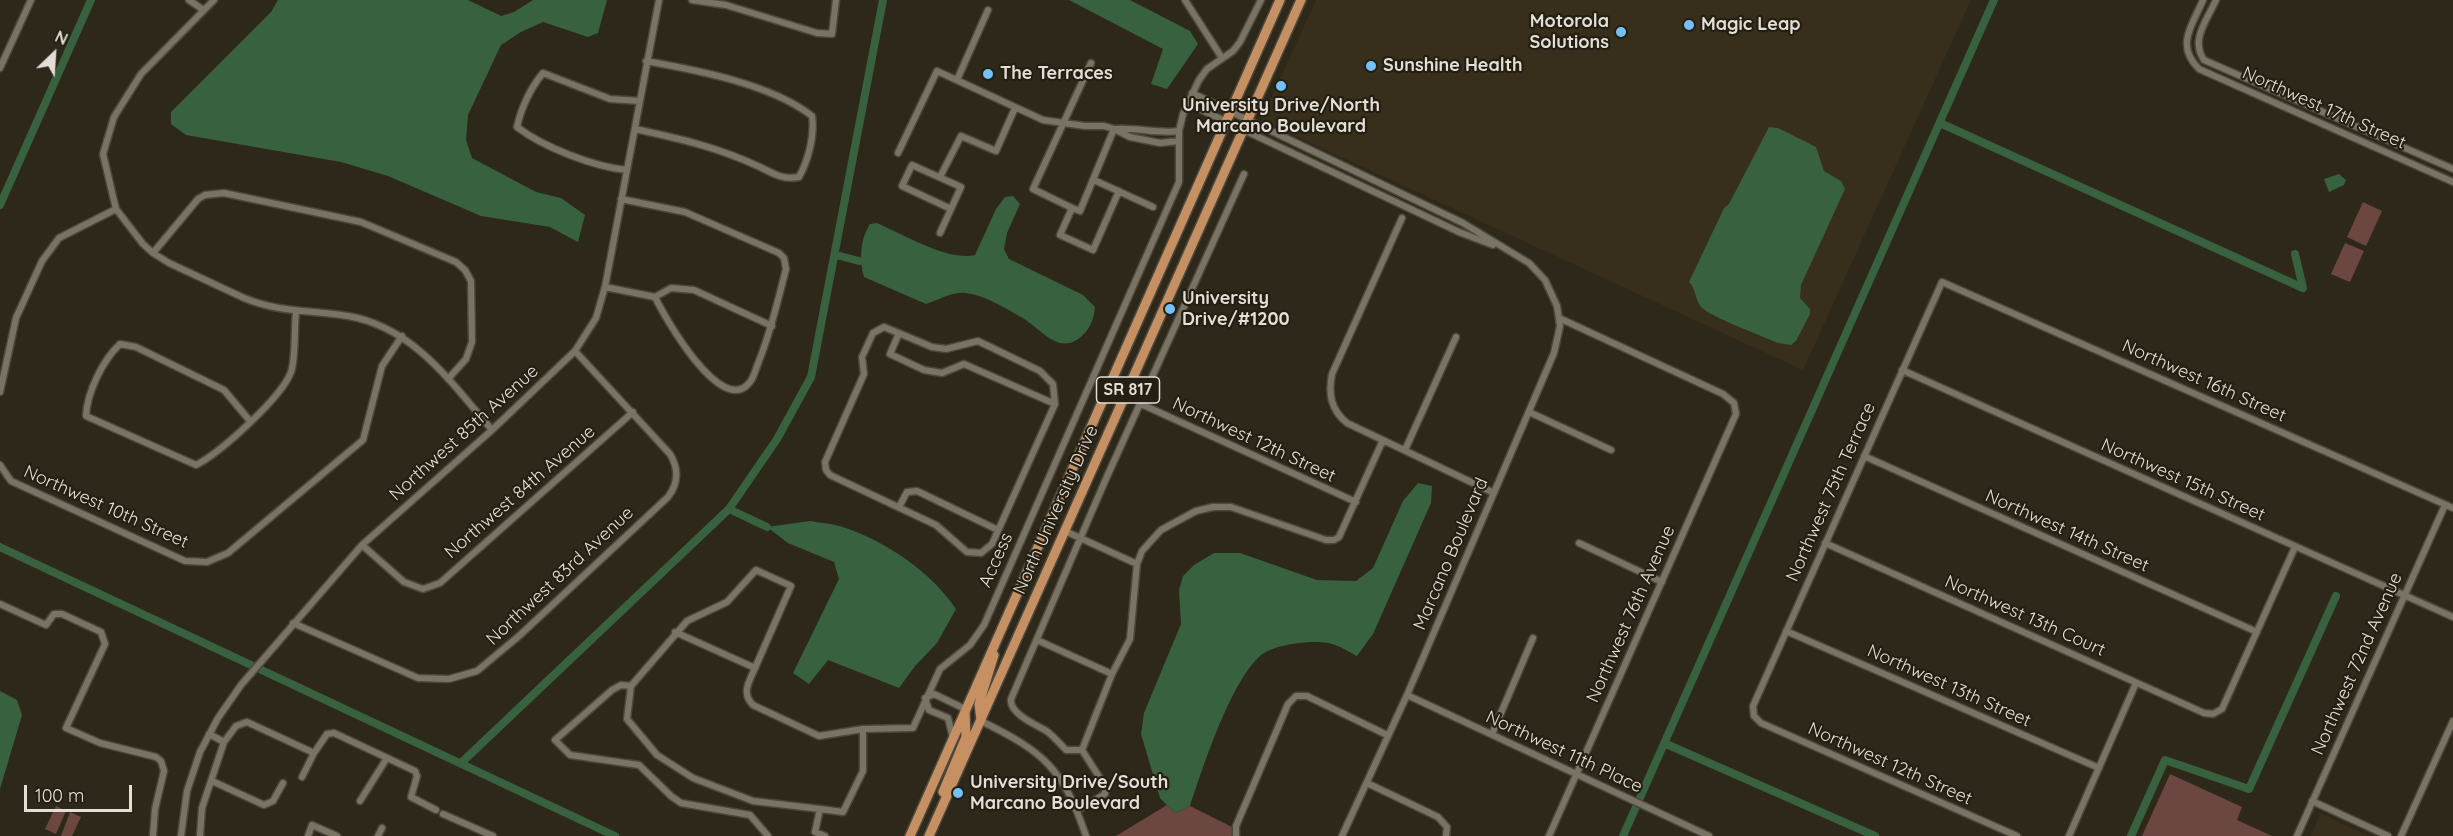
<!DOCTYPE html>
<style>
body{margin:0}
#map{position:relative;width:2453px;height:836px;overflow:hidden;background:#2e281b;font-family:Quicksand,sans-serif}
canvas{display:block}
.north{position:absolute;left:24px;top:24px;width:60px;height:60px;-webkit-text-stroke:4px #241f12;paint-order:stroke;rotate:25deg;font-size:16px;font-weight:700;line-height:24px;text-align:center;color:#e3dfd7}
.north::after{content:'';display:block;margin:auto;width:21px;height:27px;background:#e3dfd7;clip-path:polygon(50% 0,100% 100%,50% 72%,0 100%)}
.scale{position:absolute;left:24px;top:785px;width:108px;height:27px;box-sizing:border-box;border:3px solid #e3dfd7;border-top:0;padding-left:8px;font-size:18px;line-height:21px;white-space:nowrap;color:#e3dfd7;-webkit-text-stroke:4px #241f12;paint-order:stroke}
</style>
<div id="map">
<canvas width="2453" height="836"></canvas>
<div class="north">N</div>
<div class="scale">100 m</div>
</div>
<script>
const ctx = document.querySelector('canvas').getContext('2d');
ctx.lineJoin = 'round';
function paint(path, color) { ctx.fillStyle = color; ctx.fill(path, 'evenodd'); }
function trace(path, color, width, dash) { ctx.strokeStyle = color; ctx.lineWidth = width; ctx.lineCap = dash ? 'butt' : 'round'; ctx.setLineDash(dash || []); ctx.stroke(path); }
function drawText(font, color, halo, rows, align = 'center') {
  ctx.font = font + ' Quicksand,sans-serif'; ctx.lineWidth = 4.5; ctx.setLineDash([]); ctx.textBaseline = 'middle'; ctx.strokeStyle = halo; ctx.fillStyle = color; for (const [text, x, y, turn = 0] of rows) {
    ctx.save(); ctx.translate(x, y); ctx.rotate((+turn || 0) * Math.PI / 180); ctx.textAlign = isNaN(turn) ? turn : align; if (halo) ctx.strokeText(text, 0, 0); ctx.fillText(text, 0, 0); ctx.restore();
  }
}
paint(new Path2D(`
 M1316 0H1971L1803 370 1261 120Z
 M2320 813 2368 836H2311Z`), '#372f1b');
paint(new Path2D(`
 M2363 202 2382 211 2366 246 2347 237Z
 M2345 243 2364 251 2350 282 2331 274Z
 M2170 774 2242 807 2237 820 2272 836H2142Z
 M1167 805 1175 813 1190 806 1232 827V836H1116Z
 M56 806 66 811 56 834 45 829Z
 M70 812 81 817 72 836H61Z`), '#6c4641');
paint(new Path2D(`
 M278 0H468L501 16 514 12 533 0H607L598 33 588 37 543 22 521 32 501 45 468 115 466 140 472 158 536 192 561 198 585 215 578 242 550 227 481 216 388 176 341 162 186 135 171 124V112L271 12Z
 M1069 0H1130L1190 31 1198 44 1167 89 1151 84 1163 49Z
 M1769 127 1778 128 1816 147 1824 171 1841 181 1845 189 1801 285 1800 298 1810 309V314L1796 341 1791 345 1778 343C1764 337 1709 316 1701 307 1694 298 1697 290 1689 282L1724 208 1729 204Z
 M2339 174 2346 180 2344 185 2329 192 2324 179Z
 M1013 196 1020 204 1007 233 1004 249 1009 259 1083 295 1095 307C1094 318 1091 327 1083 335 1059 358 1041 328 1021 317 1005 308 984 295 966 293 954 291 938 300 926 304L864 277C859 260 860 239 870 224L877 223C902 234 950 262 975 255L996 209 1005 197Z
 M1418 483 1432 486 1431 503 1373 634 1357 656C1349 652 1340 646 1332 644 1314 639 1274 644 1260 656 1230 683 1203 767 1190 806L1175 813 1160 798 1141 734 1144 713 1181 624 1179 590 1183 576 1194 565 1214 553H1240L1317 580 1356 581 1373 568 1403 501Z
 M810 521C821 523 835 524 846 528 888 543 931 572 956 609L937 643 915 666 899 688 828 660 809 684 793 673 839 579 834 562 788 543 767 527Z
 M0 691 17 700 22 715 0 789Z`), '#37613f');
trace(new Path2D(`
 M1940 123 2303 288 2295 254
 M0 205 91 0
 M836 255 859 261
 M729 509 767 527
 M0 547 615 836
 M1664 743 1875 836
 M461 763 729 509 777 439 811 377 883 0
 M1623 836 1994 0
 M2131 836 2165 760 2249 789 2336 596`), '#37613f', 8);
const minor = new Path2D(`
 M189 0 202 9
 M214 0 141 74 114 117 103 154 116 209 143 244 153 253 169 263 244 298C280 313 312 310 348 316 413 327 451 382 492 430
 M692 0 726 5 817 33 832 34 836 0
 M1185 0 1222 58
 M2203 0C2192 26 2175 45 2199 69L2453 182
 M2216 0C2207 20 2190 40 2204 60L2453 169
 M1091 63 1033 189 1072 208 1060 235 1093 250 1119 191
 M0 68 31 0
 M957 80 988 10
 M1192 93 1463 223 1529 263 1545 280 1557 306 1560 326 1554 353 1407 695 1342 836
 M1187 103 1459 232 1493 245
 M635 129C681 139 717 147 760 167 774 174 783 180 799 177 808 161 815 135 812 116 771 84 696 70 646 61
 M1115 129C1137 127 1157 134 1179 131
 M898 153 937 71 1043 120 1085 126H1104L1114 129 1130 137 1160 143 1179 141
 M627 170C594 167 543 147 517 127 521 108 531 87 543 73L610 99 640 101
 M940 177 961 136 996 151 1015 108
 M1094 180 1153 207
 M1072 208 1080 211 1114 129
 M1402 218 1332 374C1328 394 1331 410 1347 423L1494 493
 M940 233 961 187 912 165 902 186 951 209
 M153 253 198 199 205 195 224 193 361 222 456 262 465 270 471 281 472 342 466 359 448 379
 M605 287 655 297C664 316 722 419 750 382 754 377 756 368 759 361 771 331 778 300 786 269L784 258 779 253 685 212 621 199
 M655 297 671 288 694 290 772 326
 M884 327 932 347 946 349 978 341 1040 371 1053 384 1055 404 992 544 981 553 967 552 936 525 830 475 826 470 825 462 864 374 862 357 873 333Z
 M899 333 890 354 924 370 942 373 964 364 1055 404
 M1902 370 2453 617
 M0 392 16 318 42 261 59 238 116 209
 M1141 404 1356 502
 M1529 412 1611 450
 M250 421 224 390 136 347 120 344C103 360 87 392 86 416L196 465C220 453 282 397 291 372 296 357 294 329 296 312
 M1405 450 1456 337
 M1864 456 2257 632
 M0 465 11 481 185 561 207 562 228 553 363 440 382 366 402 336
 M899 507 907 492 917 491 998 530
 M1065 531 1137 564
 M1579 543 1662 582
 M1825 543 2204 713 2213 714 2222 709 2295 547
 M362 545 404 582 423 589 440 583 633 412
 M0 604 46 625 54 614H62L101 632 105 644 66 728 100 743 156 757 161 761 164 771 155 809 153 836
 M293 623 418 678 449 679 477 671 519 636 668 497C678 484 679 469 670 454L575 351
 M1786 631 2099 768
 M675 632 755 668C749 682 741 693 753 705L819 736 863 729 913 728 940 669 970 645 984 625 1179 182V131L1183 114 1199 80 1207 69 1233 51 1240 42 1261 0
 M1037 640 1112 674
 M755 668 791 586 756 570 727 602 687 621 631 686 621 685 612 690 555 740 570 755 639 765 671 796 681 803 750 815 768 836
 M631 686 627 719 657 755 693 778 753 801 820 809
 M1407 695 1709 836
 M981 721C1044 752 1063 768 1086 836
 M209 734 224 742 236 726 247 722 314 753
 M1492 734 1533 638
 M953 738 948 718 929 710 925 698 934 694 965 709
 M1082 750H1066C1060 744 1053 735 1045 730 1034 724 1009 713 1011 699L1105 481 1244 174
 M1082 750 1112 674 1130 639 1137 564 1142 551 1161 530 1196 511 1213 507H1231L1326 540H1334L1339 537 1383 440
 M302 777 314 753 327 734 334 733 415 771 417 776 411 797 436 810
 M212 781 264 805 273 801 283 783
 M1367 783 1438 817 1447 827 1446 836
 M360 801 387 758
 M2312 801 2388 836
 M1078 810 1105 794V786L1082 750
 M443 814 493 836
 M181 836 187 791 200 752 218 718 241 685 362 545 492 430 575 351 596 318 605 287 659 0
 M200 836 202 808 224 742
 M308 836 312 825 337 836
 M378 836 382 828
 M825 836 815 832 820 809 843 812 863 771V729
 M1236 836V826L1288 704 1296 696H1307L1387 735
 M1549 836 1736 414 1734 403 1723 394 1559 318
 M2017 836 1761 723 1754 716 1753 706 1942 282 2453 508
 M2069 836 2136 683
 M2297 836 2445 505
 M2401 836 2453 721`);
const primary = new Path2D(`
 M981 720 979 704 994 655
 M943 792 966 737 965 712
 M910 836 1280 0
 M929 836 1301 0`);
trace(minor, '#4b473c', 9);
trace(primary, '#4b473c', 12);
trace(minor, '#797364', 6);
trace(primary, '#c69062', 9);
for (const [x, y, r, color] of [
 [1689,25,6,"#75c0f6"],
 [1621,32,6,"#75c0f6"],
 [1371,66,6,"#75c0f6"],
 [988,74,6,"#75c0f6"],
 [1281,86,6,"#75c0f6"],
 [1170,309,6,"#75c0f6"],
 [958,793,6,"#75c0f6"]
]) { const dot = new Path2D(); dot.arc(x, y, r, 0, 2 * Math.PI); ctx.fillStyle = color; ctx.fill(dot); trace(dot, '#241f12', 2); }
for (const [x, y, w] of [
 [1128,390,63]
]) { const box = new Path2D(); box.roundRect(x - w / 2, y - 13, w, 26, 4.5); ctx.fillStyle = '#241f12'; ctx.fill(box); trace(box, '#e3dfd7', 1.5); }
drawText('bold 16px', '#e3dfd7', null, [
 ["SR 817",1128,390]
]);
drawText('bold 18px', '#e3dfd7', '#241f12', [
 ["Motorola",1609,22,"right"],
 ["Solutions",1609,43,"right"],
 ["Magic Leap",1701,25],
 ["Sunshine Health",1383,66],
 ["The Terraces",1000,74],
 ["University Drive/North",1281,106,"center"],
 ["Marcano Boulevard",1281,127,"center"],
 ["University",1182,299],
 ["Drive/#1200",1182,320],
 ["University Drive/South",970,783],
 ["Marcano Boulevard",970,804]
], 'left');
drawText('18px', '#e3dfd7', '#241f12', [
 ["Northwest 17th Street",2324,108,24],
 ["Northwest 16th Street",2204,381,24],
 ["Northwest 85th Avenue",464,433,-42],
 ["Northwest 12th Street",1254,440,25],
 ["Northwest 15th Street",2183,480,24],
 ["Northwest 84th Avenue",520,492,-41],
 ["Northwest 75th Terrace",1831,492,-66],
 ["Northwest 10th Street",106,507,24],
 ["North University Drive",1056,510,-66],
 ["Northwest 14th Street",2067,531,24],
 ["Marcano Boulevard",1451,554,-67],
 ["Access",996,560,-66],
 ["Northwest 83rd Avenue",560,576,-43],
 ["Northwest 76th Avenue",1631,614,-66],
 ["Northwest 13th Court",2025,616,24],
 ["Northwest 72nd Avenue",2357,664,-66],
 ["Northwest 13th Street",1949,686,24],
 ["Northwest 11th Place",1564,752,25],
 ["Northwest 12th Street",1890,764,24]
]);
</script>
